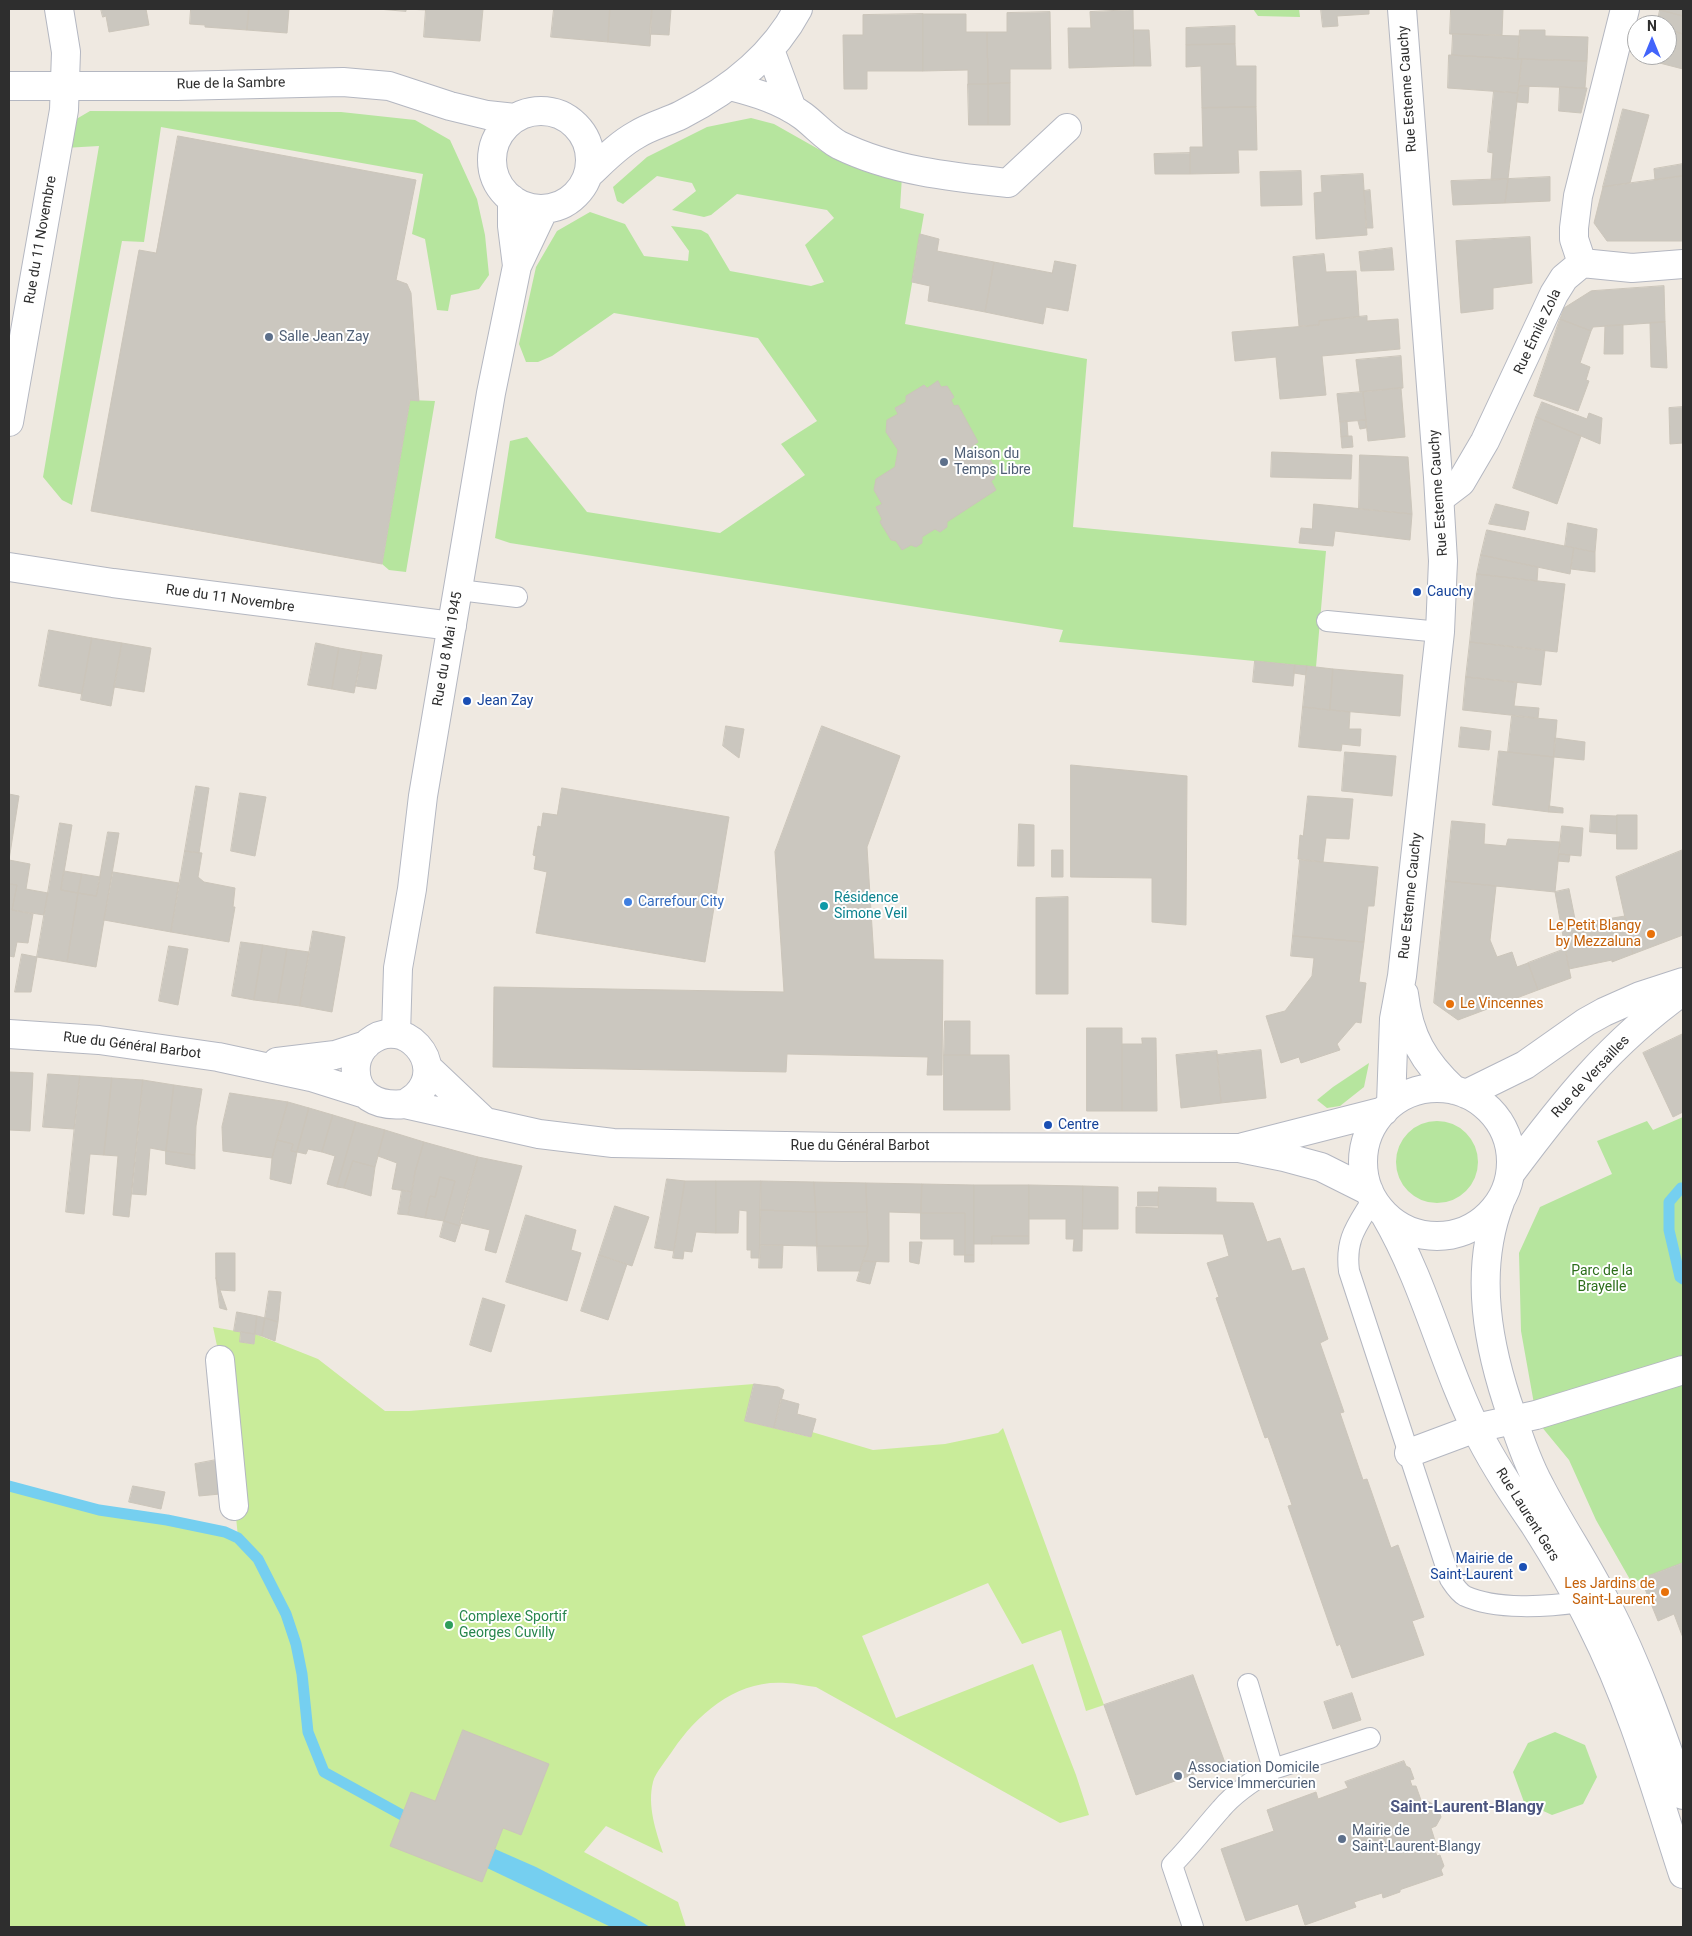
<!DOCTYPE html>
<meta charset="utf-8">
<style>
body{margin:0}
#map{position:relative;width:1692px;height:1936px;overflow:hidden;background:#efe9e1;font-family:Roboto,sans-serif}
canvas{display:block}
.frame{position:absolute;inset:0;border:10px solid #2e2e2e;pointer-events:none}
.north{position:absolute;left:1627px;top:15px;width:50px;height:50px;box-sizing:border-box;background:#fff;border:1px solid #ababab;border-radius:50%;rotate:0deg;font-size:14px;font-weight:700;line-height:20px;text-align:center;color:#2e2e2e}
.north::after{content:'';display:block;margin:auto;width:18px;height:22px;background:#4264fb;clip-path:polygon(50% 0,100% 100%,50% 72%,0 100%)}
</style>
<div id="map">
<canvas width="1692" height="1936"></canvas>
<div class="frame"></div>
<div class="north">N</div>
</div>
<script>
const ctx = document.querySelector('canvas').getContext('2d');
ctx.lineJoin = 'round';
function paint(path, color) { ctx.fillStyle = color; ctx.fill(path, 'evenodd'); }
function trace(path, color, width, dash) { ctx.strokeStyle = color; ctx.lineWidth = width; ctx.lineCap = dash ? 'butt' : 'round'; ctx.setLineDash(dash || []); ctx.stroke(path); }
function drawText(font, color, halo, rows, align = 'center') {
  ctx.font = font + ' Roboto,sans-serif'; ctx.lineWidth = 4; ctx.setLineDash([]); ctx.textBaseline = 'middle'; ctx.strokeStyle = halo; ctx.fillStyle = color; for (const [text, x, y, turn = 0] of rows) {
    ctx.save(); ctx.translate(x, y); ctx.rotate((+turn || 0) * Math.PI / 180); ctx.textAlign = isNaN(turn) ? turn : align; if (halo) ctx.strokeText(text, 0, 0); ctx.fillText(text, 0, 0); ctx.restore();
  }
}
paint(new Path2D(`
 M1253 9H1299L1300 17 1258 16Z
 M90 111 341 112 415 120 450 140 477 199 485 235 489 275 479 289 451 295 448 311 437 310 425 239 412 234 423 174 161 127 144 242 122 241 72 505 62 500 43 477 99 146 64 148 73 121Z
 M751 118 774 124 827 154 902 176 900 208 924 214 905 324 1087 359 1073 527 1326 551 1316 667 1059 642 1063 630 510 543 495 538 510 441 527 437 587 512 720 533 805 475 781 444 817 421 758 338 614 313 552 356 538 362H526L519 344 536 267 557 231 590 212 625 224 644 256 688 261 689 251 671 226 701 230 708 234 730 271 811 286 824 282 805 245 834 218 827 210 737 194 711 215 704 217 672 210 696 191 692 183 657 176 623 204 617 201 613 187 647 157 707 127Z
 M410 400 435 401 406 572 389 570 382 564Z
 M1369 1063 1364 1087 1340 1106 1327 1108 1317 1100 1333 1087Z
 M1683 1117V1563L1632 1583 1596 1520 1569 1460 1541 1426 1536 1415 1521 1331 1519 1253 1540 1207 1612 1174 1597 1141 1647 1121 1653 1130Z
 M1396 1162a41 41 0 1 1 82 0a41 41 0 1 1-82 0Z
 M1555 1732 1585 1745 1597 1777 1583 1804 1552 1815 1524 1802 1513 1772 1528 1743Z`), '#b6e59e');
paint(new Path2D(`
 M213 1327 241 1332 240 1342 254 1344 255 1334 318 1359 385 1411H409L754 1384 745 1421 810 1437 812 1432 873 1450 945 1444 998 1433 1003 1428 1104 1705 1086 1711 1061 1630 1022 1644 988 1583 862 1636 896 1718 1033 1664 1076 1775 1089 1815 1060 1823 816 1687C806 1686 796 1683 786 1683 738 1679 698 1713 673 1750 668 1758 655 1773 653 1782 647 1806 656 1831 663 1853L606 1826 584 1852 678 1902 686 1927H9V1486C39 1494 71 1505 102 1510 147 1518 195 1521 238 1537L220 1360Z`), '#c9ec9a');
paint(new Path2D(`
 M495 1849 536 1867 635 1918 650 1927H611L487 1868Z`), '#75cff0');
trace(new Path2D(`
 M1681 1188 1669 1202V1230L1680 1277 1683 1279
 M9 1486 99 1510 167 1520 225 1532 238 1538 258 1559 286 1614 296 1644 302 1674 308 1732 324 1772 402 1815`), '#75cff0', 11);
const building = new Path2D(`
 M101 9H146L149 25 109 32 106 16 103 17Z
 M191 9H249L247 30 205 27V25L190 24Z
 M249 9H289L287 33 247 30Z
 M378 9H426V10L406 9V11Z
 M426 9H483L480 41 424 37Z
 M554 9H610L608 42 551 37Z
 M610 9H652L650 46 608 42Z
 M652 9H671L669 35 650 34Z
 M1321 9H1369V14L1337 16 1338 26 1323 27Z
 M1451 9H1503L1502 35 1450 34Z
 M1661 9H1683V16L1660 10Z
 M1133 10 1134 66 1069 68 1068 28H1091L1090 12Z
 M1660 10 1683 16V34L1667 29V25H1657Z
 M1050 12 1051 69H1010V83L988 84 987 32H1007V13Z
 M923 14V71H867V89H844L843 35H863V15Z
 M923 14H966V32H987L988 84H968V70L923 71Z
 M1235 26V44L1186 45V28Z
 M1667 29 1683 34V69L1636 57 1637 54V55H1667Z
 M1134 30H1149L1151 66H1134Z
 M1520 30H1545V36L1588 37 1587 61 1518 59Z
 M1453 34 1520 36 1518 59 1452 55Z
 M1235 44 1236 66H1256V107L1202 108 1201 66 1186 67V45Z
 M1449 55 1522 59 1518 93 1448 88Z
 M1522 59 1587 61 1585 88 1519 86Z
 M1010 83V125H988V84Z
 M968 84H988V125H969Z
 M1519 86H1529L1528 103 1517 102Z
 M1560 87 1587 88 1581 113 1559 111Z
 M1494 91 1518 93 1508 179 1491 180 1493 153 1488 152Z
 M1256 107 1257 150H1238L1239 173 1190 174V147H1203L1202 108Z
 M1623 109 1649 115 1630 183 1603 187Z
 M178 136 416 180 396 280 407 284 411 293 419 401 410 400 382 564 91 511 139 250 156 253Z
 M1190 153V174H1155L1154 154Z
 M1683 164V176L1655 180 1654 169Z
 M1301 171 1302 205 1261 206 1260 172Z
 M1363 174 1367 235 1316 239 1314 193 1322 192 1321 176Z
 M1683 176V241H1607L1594 223 1603 187Z
 M1550 177V201L1505 203 1508 179Z
 M1508 179 1505 203 1453 205 1451 181Z
 M1370 190 1373 228H1366L1364 191Z
 M920 234 939 239 937 251 994 262 985 312 928 301 930 286 912 282Z
 M1530 237 1532 283 1493 288V309L1461 313 1456 241Z
 M1392 248 1394 270 1361 271 1359 252Z
 M1324 254 1326 272 1356 271 1359 317 1319 321V325L1299 326 1293 257Z
 M1055 261 1076 265 1068 311 1046 307 1043 324 985 312 994 262 1052 273Z
 M1664 286 1665 322 1593 327 1591 331 1560 319 1564 308 1591 291Z
 M1367 316V321L1398 319 1400 349 1322 356 1326 395 1280 399 1276 357 1235 361 1232 332 1319 325V321Z
 M1560 319 1591 331 1580 363 1590 367 1586 380 1589 381 1578 411 1534 396Z
 M1665 322 1667 368 1651 367 1650 323Z
 M1623 325V354H1604L1605 326Z
 M1401 356 1403 388 1360 392 1356 360Z
 M938 381 941 387 947 386 954 397 951 400 954 406 958 405 978 442 970 448 975 457 978 455 988 456 996 470 994 479 991 481 996 490 947 522V527L940 532 935 529 922 537V543L916 547 911 545 902 550 896 541 891 540 880 522 882 519 876 507 882 504 874 490 876 479 895 467 898 450 886 432 887 420 898 414 895 408 906 402V396L924 385 927 388Z
 M1401 388 1405 437 1368 441 1363 392Z
 M1363 392 1366 420 1340 422 1337 394Z
 M1542 402 1587 419 1589 413 1602 418 1600 444 1536 417Z
 M1683 407V443L1670 444 1669 408Z
 M1536 417 1581 436 1557 504 1513 488Z
 M1366 420V428L1360 429 1358 421Z
 M1347 421 1348 436 1341 437 1340 422Z
 M1348 436H1352L1353 447 1342 448 1341 437Z
 M1272 452 1352 455 1351 479 1271 477Z
 M1360 455 1408 457 1412 514 1359 509Z
 M1314 504 1412 514 1410 540 1335 531 1333 546 1299 543 1301 528 1312 529Z
 M1496 504 1529 512 1525 530 1489 524Z
 M1568 523 1597 529 1595 552 1565 546Z
 M1487 530 1574 548 1570 574 1481 555Z
 M1574 548 1595 552V572L1571 569Z
 M1481 555 1538 567 1537 581 1477 574Z
 M1477 574 1565 584 1557 652 1470 642Z
 M49 630 92 638 82 694 39 686Z
 M92 638 122 643 111 706 81 700Z
 M1470 642 1545 650 1541 685 1466 677Z
 M122 643 151 648 144 692 114 687Z
 M316 643 339 648 332 689 308 685Z
 M339 648 362 652 354 693 332 689Z
 M362 652 382 655 376 689 356 686Z
 M1255 661 1295 665 1293 686 1253 682Z
 M1295 665 1307 666 1306 675 1294 673Z
 M1307 666 1333 669 1330 710 1303 707Z
 M1333 669 1403 675 1400 716 1330 710Z
 M1466 677 1517 682 1514 706 1539 708 1538 718 1463 710Z
 M1303 707 1350 712 1349 729H1361L1360 746 1342 744 1341 751 1299 747Z
 M1512 716 1557 720 1554 757 1508 752Z
 M726 726 744 729 739 758 723 746Z
 M822 726 900 756 867 847 874 959 943 960 942 1075H927L928 1057 787 1054 786 1072 493 1067 494 987 784 992 775 852Z
 M1461 727 1491 731 1489 750 1459 747Z
 M1555 738 1585 742 1584 760 1554 757Z
 M1499 751 1554 757 1549 812 1493 805Z
 M1345 752 1396 756 1392 796 1342 791Z
 M1071 765 1187 776 1186 925 1152 922V878L1071 877Z
 M196 786 209 788 199 853 185 851Z
 M562 788 729 817 705 962 536 933 547 872 534 869 536 856 533 855 538 826 541 827 543 813 557 815Z
 M240 793 266 797 255 856 231 851Z
 M9 794 19 796 9 860Z
 M1308 796 1353 799 1349 839 1326 838 1323 862 1298 859 1300 835 1303 836Z
 M1549 806 1563 808V813L1549 812Z
 M1591 815 1617 816V834L1590 832Z
 M1617 815H1637V849H1617Z
 M1452 821 1485 824 1484 844 1506 846 1508 839 1560 842 1555 892 1446 881Z
 M60 823 72 825 61 890 78 893 67 962 37 957Z
 M1019 824 1034 825V866H1018Z
 M1562 826 1583 828 1581 856 1559 854Z
 M108 832 119 833 96 967 67 962 78 893 96 896Z
 M1052 850H1063V877H1052Z
 M1683 850V935L1633 954 1616 877Z
 M185 851 202 853 198 877 204 882 235 888 233 907H235L229 942 171 932Z
 M1559 854 1570 855 1569 862 1558 861Z
 M9 860 30 864 26 889 48 893 44 915 12 910 17 885 9 884Z
 M1300 860 1378 867 1374 906H1368L1364 942 1293 936Z
 M64 871 82 874 78 893 61 890Z
 M113 872 179 883 171 932 104 920Z
 M82 874 100 877 96 896 78 893Z
 M1446 881 1496 886 1490 940 1497 957 1512 952 1517 967 1528 963 1538 990 1458 1020 1434 1003Z
 M9 884 17 885 12 910 33 914 28 943 17 942 14 957 9 956Z
 M1569 889 1576 924 1625 916 1633 954 1612 962V960L1569 969 1555 892Z
 M1068 897V994H1036V898Z
 M313 931 345 937 332 1012 300 1006Z
 M1293 936 1364 942 1359 982 1366 983 1361 1023 1356 1022 1337 1044 1340 1050 1301 1063 1299 1057 1281 1063 1266 1016 1285 1011 1312 976 1314 958 1291 956Z
 M241 942 263 945 254 1000 232 996Z
 M263 945 287 949 278 1003 254 1000Z
 M169 946 188 949 178 1005 159 1001Z
 M287 949 309 952 300 1006 278 1003Z
 M1565 949 1571 978 1538 990 1528 963Z
 M22 954 37 957 31 992H15Z
 M945 1021H970V1055H944Z
 M1087 1028H1122V1111H1087Z
 M1683 1034V1112L1673 1117 1643 1053Z
 M1142 1038H1156L1157 1111H1122V1044H1142Z
 M1261 1050 1266 1098 1221 1103 1217 1055Z
 M1217 1051 1221 1103 1181 1108 1176 1055Z
 M944 1055H1009L1010 1110H944Z
 M9 1072 33 1073 30 1131 9 1130Z
 M48 1074 80 1076 74 1129 43 1127Z
 M80 1076 112 1078 104 1155 90 1154 84 1214 66 1212Z
 M112 1078 143 1080 129 1217 113 1215 118 1156 104 1155Z
 M143 1080 174 1085 166 1151 150 1148 146 1195 132 1194Z
 M174 1085 202 1089 196 1126 195 1155 166 1151Z
 M230 1093 288 1102 272 1158 223 1151 222 1127Z
 M288 1102 309 1108 297 1152 291 1151 293 1144 277 1140Z
 M309 1108 333 1115 322 1152 308 1149 306 1154 297 1152Z
 M333 1115 356 1122 337 1187 327 1184 335 1156 322 1152Z
 M356 1122 385 1130 375 1167 353 1161 344 1188 337 1187Z
 M385 1130 424 1142 415 1172 412 1192 392 1189 397 1163 378 1156Z
 M277 1140 293 1144 291 1151 297 1152 291 1184 270 1179 272 1158Z
 M424 1142 478 1157 460 1226 444 1221 455 1181 440 1177 435 1197 430 1196 425 1218 408 1215 415 1172Z
 M166 1151 195 1155V1169L166 1164Z
 M478 1157 522 1166 496 1253 485 1250 490 1230 460 1223Z
 M353 1161 375 1167 371 1196 344 1188Z
 M440 1177 455 1181 444 1221 425 1218 430 1196 435 1197Z
 M667 1179 685 1181 674 1251 655 1248Z
 M685 1181H716V1233L696 1232 692 1252 684 1251 683 1259 673 1258Z
 M716 1181H761L760 1258H751V1250H747V1211L739 1210 738 1233H716Z
 M761 1181 814 1182 816 1212 760 1210Z
 M814 1182 866 1183 867 1212H816Z
 M866 1183 922 1184 921 1213 889 1212V1262L863 1261 868 1246Z
 M922 1184 974 1185V1255H965V1213H921Z
 M974 1185H1029V1236H992V1244H974Z
 M1029 1185 1083 1186 1082 1251H1073L1074 1239H1066V1219H1029Z
 M1083 1186 1118 1187V1229H1083Z
 M1159 1187 1216 1188V1202L1253 1203 1267 1242 1280 1238 1292 1271 1304 1268 1328 1339 1320 1343 1344 1412 1340 1413 1363 1480 1367 1479 1391 1548 1398 1545 1424 1617 1412 1621 1424 1655 1352 1678 1340 1644 1337 1646 1288 1506 1292 1505 1268 1437 1265 1438 1216 1298 1219 1297 1207 1263 1229 1256 1223 1234 1136 1233V1207L1158 1208Z
 M402 1190 412 1192 408 1215 398 1214Z
 M1138 1192H1158V1206H1138Z
 M615 1206 649 1217 632 1266 599 1255Z
 M760 1210 816 1212 817 1246 760 1245Z
 M816 1212H867L868 1246H817Z
 M921 1213H965V1255H954V1239H921Z
 M526 1215 576 1230 571 1250 581 1253 567 1301 506 1282Z
 M444 1221 460 1226 455 1242 440 1237Z
 M992 1236H1029V1244H992Z
 M910 1242H922L919 1264 910 1262Z
 M760 1245H783L782 1268H759Z
 M817 1246H868L860 1271H818Z
 M216 1253H235V1291L220 1290 216 1278Z
 M599 1255 627 1264 608 1320 581 1311Z
 M965 1255H974V1262H965Z
 M863 1261 876 1262 870 1284 857 1281Z
 M216 1278 220 1290 227 1310 220 1308Z
 M269 1291 281 1292 278 1322 265 1318Z
 M483 1298 505 1305 491 1352 470 1345Z
 M237 1312 257 1316 255 1334 234 1331Z
 M257 1316 265 1318 262 1336 255 1334Z
 M265 1318 278 1322 275 1341 262 1336Z
 M241 1332 255 1334 254 1344 240 1342Z
 M754 1384 778 1387 784 1390 774 1428 745 1421Z
 M781 1399 799 1404 797 1414 816 1419 811 1437 774 1428Z
 M216 1460 220 1494 199 1496 195 1464Z
 M133 1486 165 1492 161 1509 129 1502Z
 M1683 1563V1638L1674 1614 1658 1621 1641 1579Z
 M1193 1675 1225 1763 1136 1795 1104 1705Z
 M1352 1693 1361 1720 1333 1729 1324 1702Z
 M463 1730 549 1764 521 1835 503 1828 482 1882 390 1846 411 1792 435 1801Z
 M1404 1761 1406 1766 1410 1768 1414 1779 1410 1780 1412 1786H1416L1422 1803 1427 1801 1437 1806 1439 1811 1441 1817 1436 1826 1431 1828 1437 1847 1434 1848 1437 1856 1440 1855 1444 1866 1441 1870 1443 1875 1402 1889 1400 1890V1892L1383 1898 1382 1893 1354 1902 1356 1907 1305 1925 1298 1904 1246 1921 1221 1849 1274 1831 1267 1810 1316 1792 1318 1799 1348 1788 1345 1782Z`);
paint(building, '#cbc7bf');
trace(building, '#cbc5ba', 1);
const lane = new Path2D(`
 M459 590 517 597
 M1327 621 1440 632
 M1373 1199C1357 1226 1345 1238 1349 1271L1450 1579C1454 1585 1458 1592 1465 1596 1496 1610 1546 1607 1580 1602
 M1273 1769 1370 1738
 M1193 1927 1172 1865C1190 1847 1204 1828 1221 1809 1235 1792 1254 1780 1273 1769L1248 1684`);
const street = new Path2D(`
 M770 50 792 109
 M9 86H177L343 82 389 86 450 106 487 115 515 118
 M730 86C757 93 781 100 803 116 815 125 826 138 839 145 892 171 951 177 1008 183L1067 128
 M492 160a49 49 0 1 1 98 0a49 49 0 1 1-98 0Z
 M589 174C604 160 618 145 636 135 650 126 667 122 681 115 728 91 773 56 798 9
 M512 199V226L517 266
 M1582 263 1574 239V228L1578 196 1625 9
 M1582 263 1632 268 1683 264
 M9 422 64 110 66 52 59 9
 M1440 498 1461 482 1485 441 1554 294 1564 278 1582 263
 M9 567 113 583 452 626
 M396 1034 398 968 412 889 423 796 491 393 517 266 544 209
 M220 1360 234 1506
 M1409 1453 1476 1428 1536 1415 1683 1370`);
const secondary = new Path2D(`
 M1404 994C1409 1037 1424 1062 1454 1090
 M9 1034 99 1040 218 1057 311 1077 365 1094
 M277 1062 335 1055 366 1045
 M428 1068 483 1120
 M1363 1162a74 74 0 1 1 148 0a74 74 0 1 1-148 0Z
 M1466 1094 1525 1065 1586 1022 1604 1012 1640 996 1683 982
 M405 1104C409 1101 414 1098 417 1095 448 1063 403 1014 369 1042 362 1048 357 1056 356 1065 353 1096 378 1107 405 1104L539 1134 613 1143 843 1147 1239 1148 1284 1157 1321 1167 1369 1191
 M1391 1104 1394 1019 1402 976 1440 632 1443 561 1438 477 1402 9
 M1243 1147 1384 1111
 M1510 1174C1563 1103 1610 1043 1683 991
 M1500 1202C1473 1272 1488 1348 1512 1416 1520 1441 1528 1464 1540 1486 1561 1527 1587 1564 1607 1605 1638 1666 1661 1730 1683 1795
 M1385 1215C1426 1285 1443 1365 1480 1437 1496 1468 1515 1496 1534 1524 1555 1557 1575 1591 1592 1626 1632 1705 1656 1791 1683 1874`);
trace(lane, '#b4b7c1', 22);
trace(street, '#b4b7c1', 30);
trace(secondary, '#b4b7c1', 30);
trace(lane, '#fff', 20);
trace(street, '#fff', 28);
trace(secondary, '#fff', 28);
for (const [x, y, r, color] of [
 [269,337,5,"#5c6f8a"],
 [944,462,5,"#5c6f8a"],
 [1417,592,5,"#1a4fb4"],
 [467,701,5,"#1a4fb4"],
 [628,902,5,"#3f7fe0"],
 [824,906,5,"#0f9aa8"],
 [1651,934,5,"#e8710a"],
 [1450,1004,5,"#e8710a"],
 [1048,1125,5,"#1a4fb4"],
 [1523,1567,5,"#1a4fb4"],
 [1665,1592,5,"#e8710a"],
 [449,1625,5,"#2e9e5b"],
 [1178,1776,5,"#5c6f8a"],
 [1342,1839,5,"#5c6f8a"]
]) { const dot = new Path2D(); dot.arc(x, y, r, 0, 2 * Math.PI); ctx.fillStyle = color; ctx.fill(dot); trace(dot, '#fff', 2); }
drawText('14px', '#2e2e2e', '#fff', [
 ["Rue de la Sambre",231,84,-1],
 ["Rue Estenne Cauchy",1408,89,-94],
 ["Rue du 11 Novembre",41,240,-80],
 ["Rue Émile Zola",1538,332,-65],
 ["Rue Estenne Cauchy",1439,493,-94],
 ["Rue du 11 Novembre",230,599,8],
 ["Rue du 8 Mai 1945",448,649,-80],
 ["Rue Estenne Cauchy",1411,896,-84],
 ["Rue du Général Barbot",132,1046,7],
 ["Rue de Versailles",1591,1077,-47],
 ["Rue du Général Barbot",860,1146],
 ["Rue Laurent Gers",1527,1515,58]
]);
drawText('14px', '#4e5e75', '#fff', [
 ["Salle Jean Zay",279,337],
 ["Maison du",954,454],
 ["Temps Libre",954,470],
 ["Association Domicile",1188,1768],
 ["Service Immercurien",1188,1784],
 ["Mairie de",1352,1831],
 ["Saint-Laurent-Blangy",1352,1847]
], 'left');
drawText('14px', '#164399', '#fff', [
 ["Cauchy",1427,592],
 ["Jean Zay",477,701],
 ["Centre",1058,1125],
 ["Mairie de",1513,1559,"right"],
 ["Saint-Laurent",1513,1575,"right"]
], 'left');
drawText('14px', '#0d838f', '#fff', [
 ["Résidence",834,898],
 ["Simone Veil",834,914]
], 'left');
drawText('14px', '#366cbe', '#fff', [
 ["Carrefour City",638,902]
], 'left');
drawText('14px', '#c56008', '#fff', [
 ["Le Petit Blangy",1641,926],
 ["by Mezzaluna",1641,942],
 ["Le Vincennes",1460,1004,"left"],
 ["Les Jardins de",1655,1584],
 ["Saint-Laurent",1655,1600]
], 'right');
drawText('14px', '#2c6e1b', '#fff', [
 ["Parc de la",1602,1271],
 ["Brayelle",1602,1287]
]);
drawText('14px', '#27864d', '#fff', [
 ["Complexe Sportif",459,1617],
 ["Georges Cuvilly",459,1633]
], 'left');
drawText('bold 16px', '#4d5680', '#fff', [
 ["Saint-Laurent-Blangy",1467,1808]
]);
</script>
